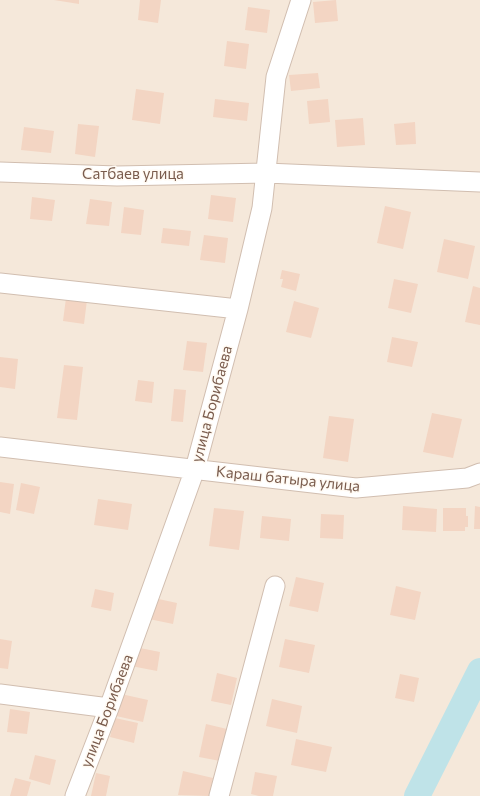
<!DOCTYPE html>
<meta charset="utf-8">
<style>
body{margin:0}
canvas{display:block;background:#fdf6ec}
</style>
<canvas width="480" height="796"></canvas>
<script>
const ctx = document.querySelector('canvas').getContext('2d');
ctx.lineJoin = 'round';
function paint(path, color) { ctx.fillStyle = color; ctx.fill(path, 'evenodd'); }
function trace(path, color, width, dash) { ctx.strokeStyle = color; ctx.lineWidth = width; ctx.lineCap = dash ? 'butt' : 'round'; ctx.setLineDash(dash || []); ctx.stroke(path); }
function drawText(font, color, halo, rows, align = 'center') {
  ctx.font = font + ' Commissioner,sans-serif'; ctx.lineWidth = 3; ctx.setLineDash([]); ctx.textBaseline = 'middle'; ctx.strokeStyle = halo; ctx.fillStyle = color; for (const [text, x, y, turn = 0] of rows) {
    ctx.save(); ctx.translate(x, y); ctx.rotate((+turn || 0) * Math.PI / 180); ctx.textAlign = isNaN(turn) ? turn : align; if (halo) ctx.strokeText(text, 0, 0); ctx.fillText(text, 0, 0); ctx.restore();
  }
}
paint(new Path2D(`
 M0 0H480V796H0Z`), '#f5e8da');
trace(new Path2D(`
 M417 796 480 671`), '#bfe3e8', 26);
paint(new Path2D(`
 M54 0H79V4Z
 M140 0H161L158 23 138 20Z
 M336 0 338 21 315 23 313 2Z
 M248 7 270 10 267 33 245 30Z
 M227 41 249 44 246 69 224 66Z
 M318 73 320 88 291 91 289 75Z
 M136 89 164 93 160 124 132 120Z
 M215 99 249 103 247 121 213 117Z
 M328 99 330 122 309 124 307 101Z
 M363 118 365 145 337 147 335 120Z
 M415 122 416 144 396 145 394 124Z
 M78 124 99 126 95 157 75 154Z
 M24 127 54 131 51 153 21 150Z
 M211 195 236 198 233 222 208 219Z
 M32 197 55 200 52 221 30 219Z
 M90 199 112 202 109 226 86 224Z
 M385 206 411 212 403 249 377 243Z
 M124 207 144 210 141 235 121 233Z
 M163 228 191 231 189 246 161 243Z
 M204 235 228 238 225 263 200 260Z
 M444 239 475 246 468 279 437 272Z
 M282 270 300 274 296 291 281 287 283 279H280Z
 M394 279 418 284 411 313 388 308Z
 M473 286 480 288V325L465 322Z
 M66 298 87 300 84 324 63 321Z
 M294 301 319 308 311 338 286 332Z
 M392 337 418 342 412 367 387 362Z
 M187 341 207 343 203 372 183 370Z
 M0 357 18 359 15 389 0 387Z
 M64 365 83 367 77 420 57 418Z
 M138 380 154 382 152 403 135 401Z
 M174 389 186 390 183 422 171 421Z
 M432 413 462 419 453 458 423 452Z
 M329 416 354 419 348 462 323 458Z
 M0 482 14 484 10 514 0 512Z
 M21 483 40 487 34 514 16 510Z
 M98 499 132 504 128 530 94 525Z
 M403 506 437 509 436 532 402 530Z
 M475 506 480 507V529H474Z
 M214 508 244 511 239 550 209 546Z
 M443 508H466V516H468V527H465V531H443Z
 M321 514 344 515 343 539 320 538Z
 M262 516 291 519 289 541 260 538Z
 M296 577 324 583 318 612 289 606Z
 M396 586 421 592 415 620 390 615Z
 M95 589 114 593 111 611 91 607Z
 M154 598 177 603 173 624 149 619Z
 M0 639 12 641 8 669 0 668Z
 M285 639 315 645 309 673 279 667Z
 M135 647 160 652 157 671 131 666Z
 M217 673 237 678 231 705 211 701Z
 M400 674 419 678 414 702 395 698Z
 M121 694 148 700 143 722 116 716Z
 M272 699 302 706 297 733 266 726Z
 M10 709 30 712 27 734 7 732Z
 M115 718 138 723 134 743 110 737Z
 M206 724 227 729 220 761 199 757Z
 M296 739 332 747 326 772 291 765Z
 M35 755 56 760 50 785 29 779Z
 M183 771 213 778 209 796 178 795Z
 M255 772 277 776 273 796H259L251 794Z
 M96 773 110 776 106 796H91Z
 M15 778 31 782 27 796H10Z`), '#f3d5c3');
const minor = new Path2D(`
 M0 172 117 176 266 173 480 182
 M0 283 238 309
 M0 447 356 488 467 478 480 473
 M0 694 109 708
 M75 796 109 708 195 469 238 309 262 208 276 77 301 0
 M219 796 275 586`);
trace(minor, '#d1beb0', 21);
trace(minor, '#fff', 19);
drawText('15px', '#7a5c4d', '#fffaf3', [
 ["Сатбаев улица",133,174],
 ["улица Борибаева",212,404,-75],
 ["Караш батыра улица",288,479,6],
 ["улица Борибаева",107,711,-69]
]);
</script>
